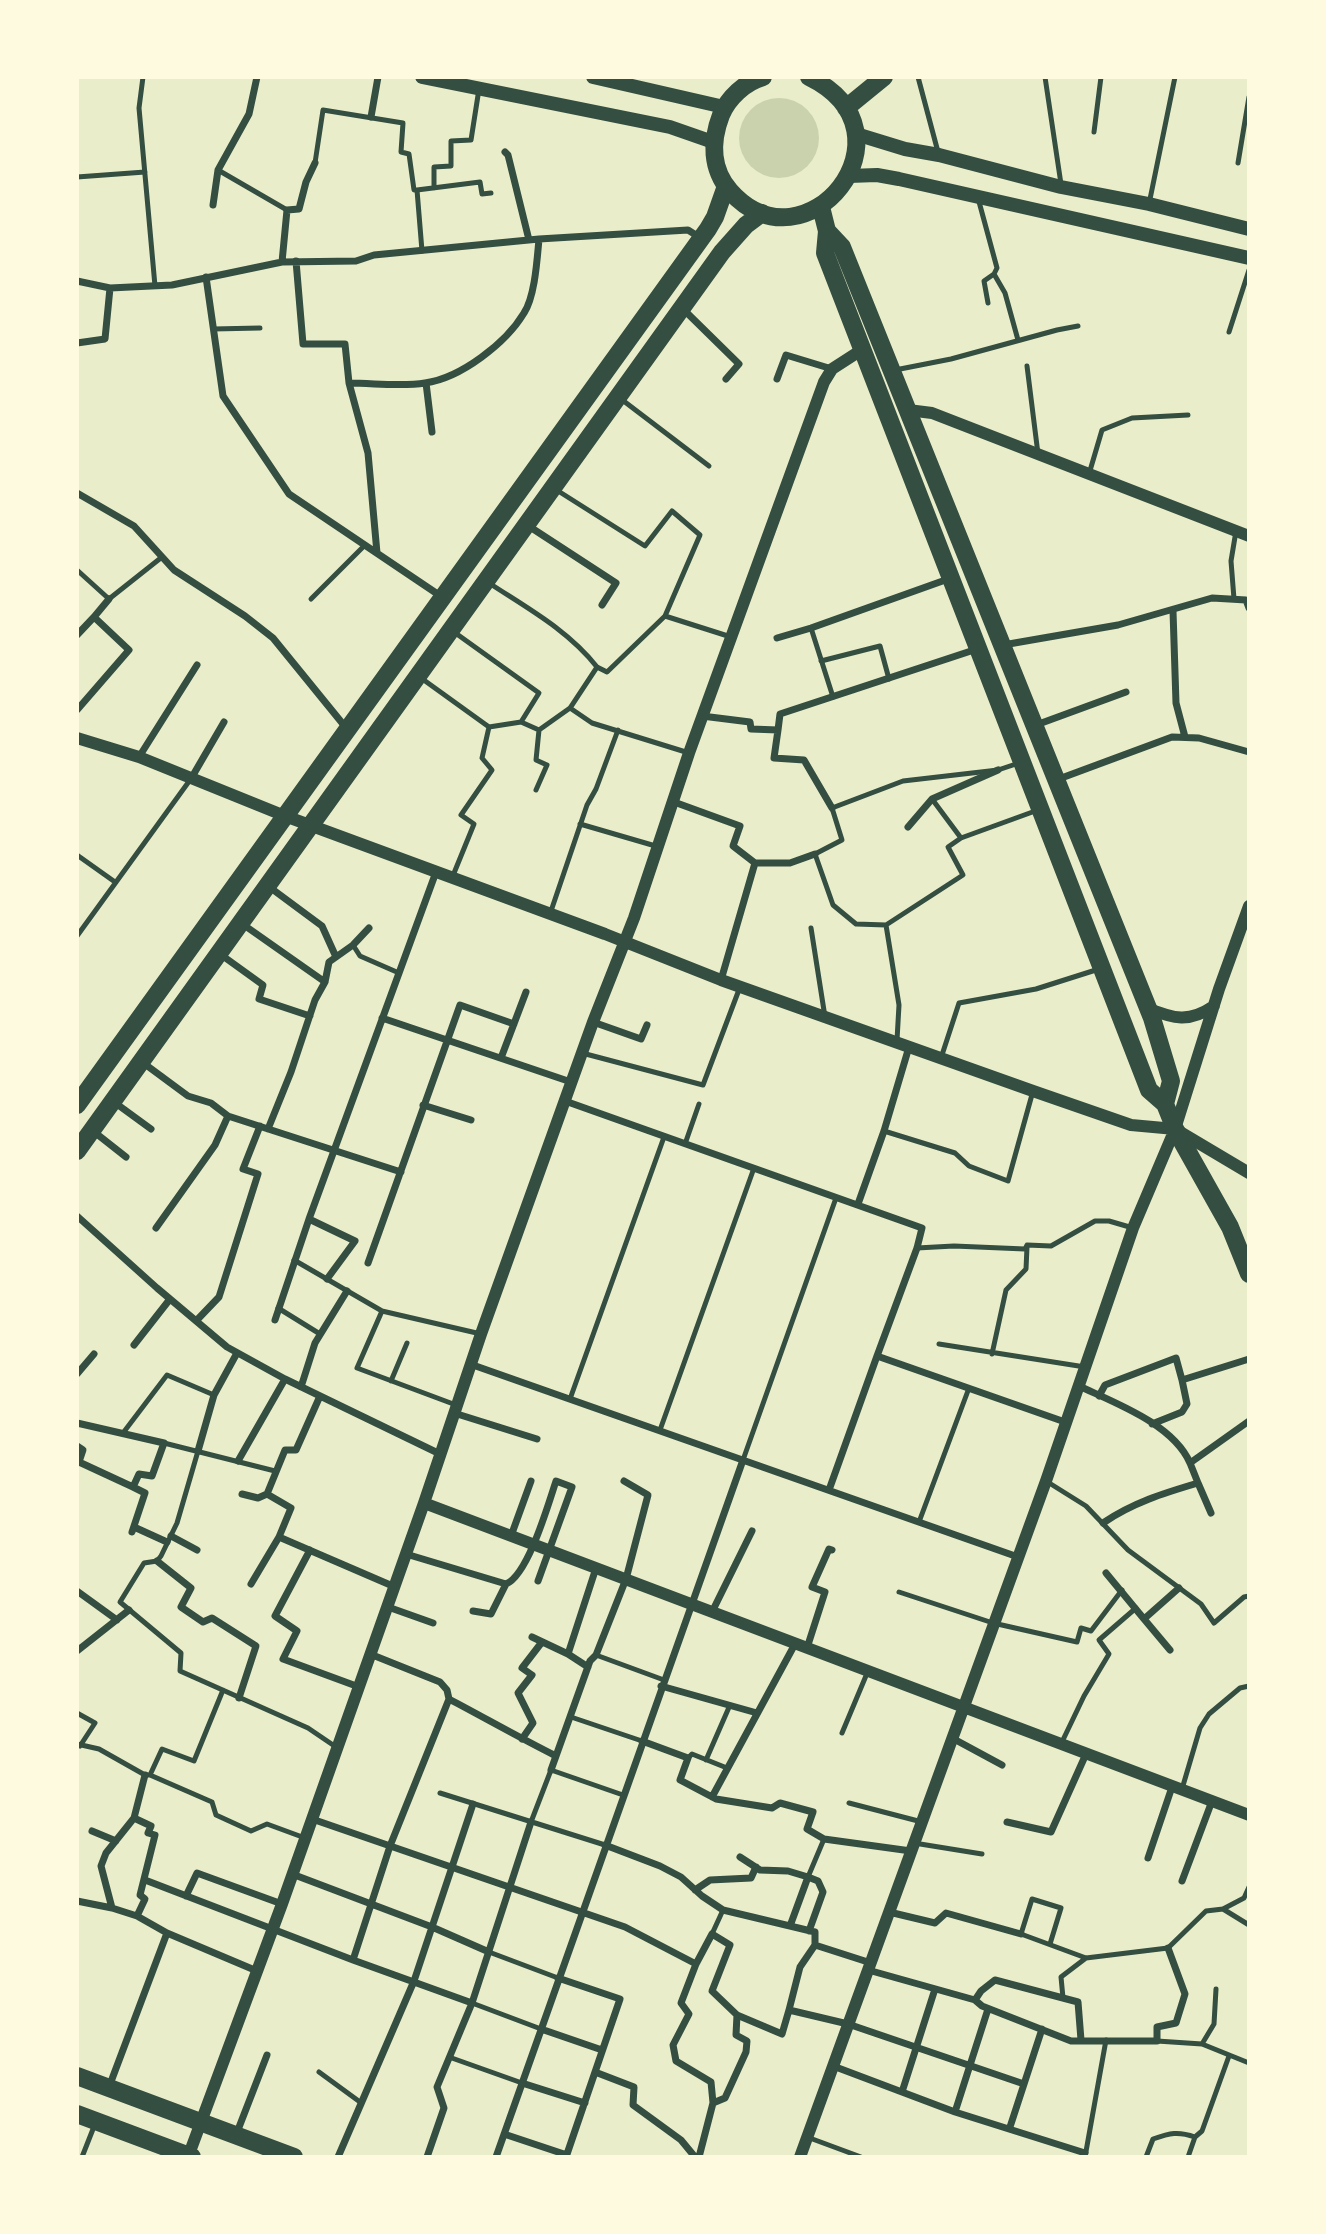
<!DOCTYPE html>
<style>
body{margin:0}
#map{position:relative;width:1326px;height:2234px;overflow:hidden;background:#e9edc9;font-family:Roboto,sans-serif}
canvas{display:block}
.frame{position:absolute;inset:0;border:79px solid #fefae0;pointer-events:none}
</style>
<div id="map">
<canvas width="1326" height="2234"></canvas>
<div class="frame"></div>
</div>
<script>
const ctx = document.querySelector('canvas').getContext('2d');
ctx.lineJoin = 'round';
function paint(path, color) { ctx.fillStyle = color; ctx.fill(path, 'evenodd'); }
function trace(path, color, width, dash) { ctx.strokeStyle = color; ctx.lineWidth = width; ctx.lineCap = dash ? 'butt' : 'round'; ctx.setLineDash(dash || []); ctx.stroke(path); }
paint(new Path2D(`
 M739 138a40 40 0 1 1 80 0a40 40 0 1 1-80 0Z`), '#cad2ad');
trace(new Path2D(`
 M143 77 139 108 155 286
 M918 77 938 152
 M1045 77 1061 184
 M1094 132 1101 77
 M315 163 323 110 403 123 401 152 409 154 414 190H417L422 251
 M1238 163 1249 97
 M218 170 287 210
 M77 177 145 172
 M434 188V167L451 166V141L471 140 479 89
 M417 190 480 182 482 194 491 193
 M978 198 997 268 994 274 1005 293 1018 340
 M1149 204 1175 77
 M988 303 984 281 994 274
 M213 329 260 328
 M1229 332 1249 270
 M1027 366 1038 454
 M895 370 951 359 1057 330 1078 326
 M621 399 709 466
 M1089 474 1102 430 1132 418 1188 415
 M555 489 645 546 672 511 700 535 665 616 607 672 597 667
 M77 570 109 599 162 557
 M489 583C527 608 568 630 597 667L570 708 539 730
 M311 599 365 545
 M1234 599 1231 561 1236 531
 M665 616 731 637
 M811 628 833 697
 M454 632 539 693 521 722
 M821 661 880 646 889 679
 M421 678 489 727 521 722 539 730 536 760 547 765 536 790
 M570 708 592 723 689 753
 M932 799 961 838
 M580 824 659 847
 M77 855 115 882
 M452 878 474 824 461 815 492 770 482 758 489 727
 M550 914 587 805 596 789 618 730
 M886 925 963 875 948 847 961 838 1038 810
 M811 928 825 1017
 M77 936 190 780
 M353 945 360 956 399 973
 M897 1040 899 1005 886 925 856 924 833 905 815 854 842 840 832 808 903 781 998 770 1019 763
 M582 1053 703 1085 740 987
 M941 1058 959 1003 1036 989 1099 969
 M884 1131 955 1153 969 1166 1008 1181 1033 1091
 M685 1144 699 1104
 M917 1248 954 1246 1025 1249 1027 1245 1051 1246 1095 1221H1109L1133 1228
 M294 1260 382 1311 481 1334
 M278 1308 320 1334
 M382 1311 357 1368 456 1405
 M939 1344 1085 1367
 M992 1354 1006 1290 1026 1269 1027 1247
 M391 1381 407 1343
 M570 1399 664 1137
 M660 1430 754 1168
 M123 1433 167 1375 214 1395
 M164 1443 275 1471
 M198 1451 177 1523 161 1556 157 1561 144 1563 120 1602 181 1653 180 1671 308 1728 336 1747
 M743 1460 836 1198
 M1046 1481 1086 1506 1128 1550 1201 1604 1214 1623 1244 1597 1249 1596
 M919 1522 969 1388
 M899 1592 993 1623 1077 1642 1081 1628 1091 1631 1122 1590
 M596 1655 664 1680
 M77 1713 95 1723 80 1746
 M571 1717 642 1741
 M842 1733 868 1671
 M77 1744 99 1749 145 1775H150L162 1749 194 1761 223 1690
 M1061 1744 1084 1696 1109 1654 1099 1640 1136 1608
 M688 1758 692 1754 727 1768
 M706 1760 730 1705
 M150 1775 212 1802 216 1815 251 1831 267 1824 305 1838
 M1182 1789 1200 1728 1209 1714 1240 1688 1249 1686
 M440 1793 605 1845
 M849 1803 922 1822
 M531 1822 551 1770 623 1795
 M914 1843 982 1854
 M808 1877 824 1839
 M1223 1909 1249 1925
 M712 1934 723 1910
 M1050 1944 1061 1908 1032 1899 1021 1934 1086 1958 1168 1948 1206 1911 1223 1909 1244 1898 1249 1887
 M489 1952 558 1978
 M1063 1998 1061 1977 1086 1958
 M472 2003 541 2029
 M1157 2041 1202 2044 1249 2063
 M1202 2044 1214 2024 1216 1989
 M449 2057 522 2083
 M319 2072 360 2102
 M807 2137 861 2157
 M82 2157 95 2124
 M1085 2157 1106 2040
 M1146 2157 1153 2139C1170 2133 1178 2131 1195 2137
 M1188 2157 1195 2137 1202 2131 1229 2056`), '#344e41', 5);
trace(new Path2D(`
 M371 117 378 77
 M505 152 508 155 529 240
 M213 205 218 170 249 114 257 77
 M296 261 303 344H345L349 383 368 453 377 553
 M282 262 287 210 299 209 306 182 315 163
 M206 277 223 396 289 494 442 597
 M77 281 110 288 172 285 282 262 356 261 374 255 539 239 688 230 699 237
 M682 308 739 364 726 379
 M77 343 105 339 110 288
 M777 379 786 355 832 369
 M349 383C374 383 401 387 425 383 461 378 506 343 524 313 535 296 537 260 539 239
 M426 383 432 432
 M77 493 134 526 174 570 245 616 273 638 347 729
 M527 525 616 583 602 605
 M1173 611 1176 703 1185 737
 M77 635 94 617
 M777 638 811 628 951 578
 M1003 645 1118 625 1212 598 1246 600 1249 608
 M77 710 129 650 94 617 109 599
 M702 716 750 722 751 729 778 730 774 758 804 760 832 808
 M1036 725 1126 692
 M778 730 780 714 977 649
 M139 757 197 665
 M192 777 224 722
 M1056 780 1172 737 1199 738 1249 752
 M674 802 740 826 733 846 755 863
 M908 827 932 799 998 770
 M268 886 322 926 336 957
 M241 923 325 982
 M220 954 263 985 259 999 310 1016
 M721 980 755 863H790L815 854
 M382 1018 571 1082
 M593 1022 641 1039 647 1025
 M501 1058 526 992
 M142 1062 188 1096 211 1103 228 1116 401 1172
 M565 1101 922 1228 917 1248 877 1356 1065 1422
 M114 1102 151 1129
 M423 1105 471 1120
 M268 1129 291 1072 315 1000 325 982 329 962 353 945 369 928
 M93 1131 126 1157
 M858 1204 884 1131 909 1047
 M77 1216 157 1288 227 1347 285 1379 440 1454
 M309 1219 355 1241 327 1279
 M156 1228 215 1145 228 1116
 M368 1263 460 1005 514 1024
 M275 1320 309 1219 436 872
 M196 1321 219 1297 258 1174 243 1169 260 1126
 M134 1345 170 1299
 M470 1364 1018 1557
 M77 1374 94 1354
 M1079 1386C1115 1403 1173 1424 1190 1463
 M301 1387 315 1343 347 1291
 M1099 1396 1105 1385 1176 1358 1182 1380
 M454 1413 537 1439
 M77 1423 164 1443 152 1476 139 1474 133 1487 145 1493 132 1532
 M1152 1424 1182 1412 1187 1404 1182 1380 1249 1359
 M77 1446 83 1450 79 1462 133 1487
 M198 1451 214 1395 237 1353
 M238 1461 285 1379
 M1198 1483 1211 1513
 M829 1490 877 1356
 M242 1494 258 1498 267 1494 291 1508 279 1537 395 1587
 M267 1494 285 1450H296L320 1396
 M1103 1523C1132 1503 1164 1493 1198 1483L1190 1463 1249 1421
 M134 1527 167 1542
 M171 1536 197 1550
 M511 1536 531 1481
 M310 1550 275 1616 297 1631 283 1659 359 1687
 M406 1554 506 1584
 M157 1561 191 1588 181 1607 203 1622 212 1618 256 1646 239 1698
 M1106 1573 1144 1619 1179 1588
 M251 1584 279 1537
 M77 1591 117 1620
 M388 1607 433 1623
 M473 1611 491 1614 506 1584C528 1575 548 1505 556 1481L572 1487 538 1581
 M712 1612 752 1531
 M1144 1619 1170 1650
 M532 1637 568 1654 588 1667
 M807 1648 825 1592 812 1587 829 1549 832 1550
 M77 1651 129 1610
 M370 1654 440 1682 447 1690 449 1699C485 1718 520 1738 556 1756
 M568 1654 596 1568
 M661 1686 757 1713
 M952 1738 1002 1765
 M522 1739 533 1723 518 1693 532 1675 522 1668 542 1642
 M642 1741 688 1758 680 1780 716 1799 772 1808 780 1803 813 1812 807 1829 824 1839 911 1851
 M551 1770 590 1661 596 1655 626 1579 648 1495 624 1481
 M712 1797 795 1644
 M134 1818 151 1826 148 1833 155 1835 140 1895 145 1899 137 1916
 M312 1819 625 1927 696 1964
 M1007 1822 1051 1832 1086 1754
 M92 1831 116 1841
 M605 1845 660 1866 681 1877 702 1896 723 1910 815 1932V1945L871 1963
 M740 1857 760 1870 788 1871 808 1877 790 1926
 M1148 1858 1172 1787
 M292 1874 432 1927 489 1952
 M808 1877 818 1881 823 1892 809 1931
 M145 1880 353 1960 472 2003
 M1182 1881 1212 1801
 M695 1890 710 1880 751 1878 756 1867
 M186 1896 197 1873 282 1904
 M77 1901 112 1908
 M889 1912 935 1923 946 1913 1021 1934
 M167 1933 257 1971
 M353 1960 390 1846 449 1699
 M868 1970 975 2000 982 2006 1071 2041H1157V2027L1176 2023 1185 1994 1168 1948
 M558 1978 620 1999 566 2157
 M975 2000 981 1991 995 1980 1078 2002 1081 2040
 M789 2010 800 1967 815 1945
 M541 2029 602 2050
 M833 2066 955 2112 1085 2153
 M595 2072 634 2087 633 2105 681 2140 695 2157
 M522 2083 585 2103
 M109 2087 167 1933 137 1916 112 1908 101 1866 106 1853 134 1818 145 1775
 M902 2092 935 1989
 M713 2103 725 2098 746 2052 747 2041 736 2035 737 2015
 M955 2112 988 2009
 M1010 2127 1042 2029
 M504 2134 567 2155
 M236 2135 267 2055
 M338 2157 414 1981 473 1804
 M427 2157 444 2108 437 2087 472 2003 531 1822
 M496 2157 743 1460
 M699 2157 713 2103 711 2082 676 2061 673 2045 689 2014 681 2003 696 1964 712 1934 730 1945 712 1991 737 2015 782 2034 789 2010 848 2024 1024 2084`), '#344e41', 7);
trace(new Path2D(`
 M908 410 932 413 1249 536
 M77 738 139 757 285 816 605 934 721 980 1033 1091 1131 1125 1175 1129 1249 1173
 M1147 1008C1174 1019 1189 1023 1214 1006
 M424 1503 1249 1815
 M188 2157 282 1904 424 1503 481 1334 593 1022 634 918 689 753 824 382 832 369 863 349
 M800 2157 1046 1481 1133 1228 1175 1129 1219 989 1249 906`), '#344e41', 12);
trace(new Path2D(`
 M422 77 670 127 713 142
 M593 77 724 107
 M856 134 905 149 939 155 1061 187 1149 204 1249 229
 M849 176 877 175 899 179 1249 258`), '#344e41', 14);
trace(new Path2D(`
 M763 77C745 82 728 98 721 115 711 141 711 169 730 191 805 276 923 133 809 77
 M846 108 884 77
 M821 207 827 231 825 253 1149 1090 1165 1104 1175 1129 1230 1227 1249 1274
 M827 231 842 247 1152 1018 1171 1081 1165 1104
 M77 1105 708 229 715 217 726 186
 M77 1151 722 252 746 225 762 213
 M77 2076 294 2157
 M77 2114 192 2157`), '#344e41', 18);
</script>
